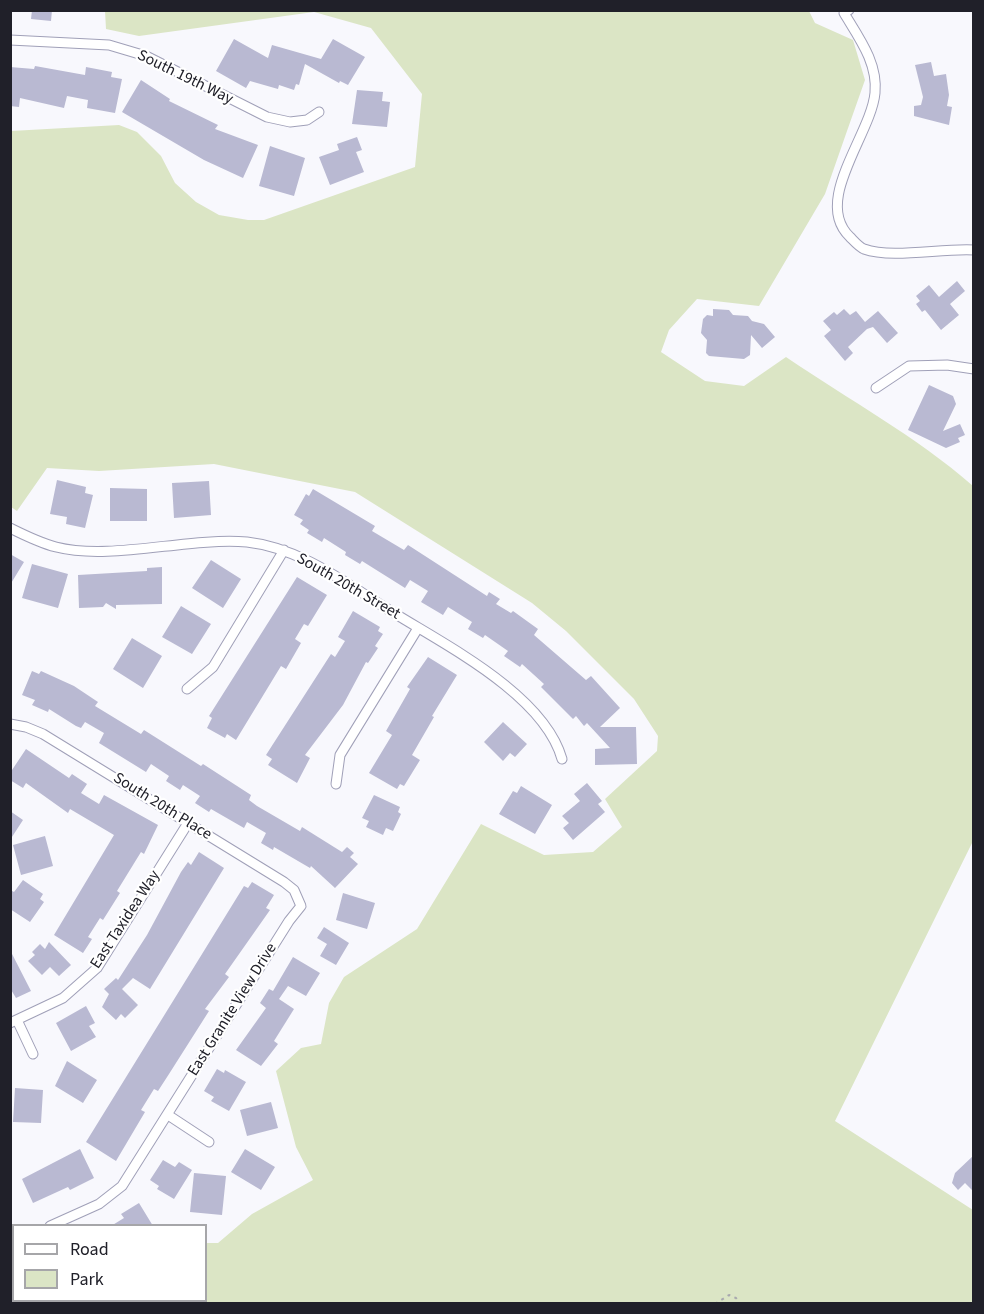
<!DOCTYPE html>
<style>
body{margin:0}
#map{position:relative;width:984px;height:1314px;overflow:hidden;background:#f8f8fd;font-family:"Source Sans 3",sans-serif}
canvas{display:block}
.frame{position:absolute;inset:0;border:12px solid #202029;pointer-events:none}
.legend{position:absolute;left:12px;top:1224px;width:195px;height:78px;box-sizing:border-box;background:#fff;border:2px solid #a6a6a9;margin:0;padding:8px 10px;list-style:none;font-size:18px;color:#202029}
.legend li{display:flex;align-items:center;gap:12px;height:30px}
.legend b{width:30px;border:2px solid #a6a6a9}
</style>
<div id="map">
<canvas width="984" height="1314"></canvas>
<div class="frame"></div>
<ul class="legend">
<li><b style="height:8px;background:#fff"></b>Road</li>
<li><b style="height:16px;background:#dbe5c5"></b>Park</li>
</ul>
</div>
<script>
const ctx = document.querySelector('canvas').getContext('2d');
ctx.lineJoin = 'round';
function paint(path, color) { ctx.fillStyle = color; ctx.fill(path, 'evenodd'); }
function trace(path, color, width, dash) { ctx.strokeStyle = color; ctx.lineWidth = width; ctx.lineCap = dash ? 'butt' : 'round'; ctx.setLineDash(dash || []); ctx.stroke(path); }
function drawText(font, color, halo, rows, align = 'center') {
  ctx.font = font + ' "Source Sans 3",sans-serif'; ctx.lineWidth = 4.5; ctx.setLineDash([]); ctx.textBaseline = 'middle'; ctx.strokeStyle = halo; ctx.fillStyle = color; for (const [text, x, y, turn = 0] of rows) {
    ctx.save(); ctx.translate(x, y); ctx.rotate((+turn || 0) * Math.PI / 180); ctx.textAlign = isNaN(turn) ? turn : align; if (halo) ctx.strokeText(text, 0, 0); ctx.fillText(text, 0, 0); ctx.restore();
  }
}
paint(new Path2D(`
 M809 11 815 23 853 40 865 80 847 131 825 194 759 306 697 299 669 330 661 352 705 381 744 386 786 357C849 400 916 436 973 486V841L835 1121 973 1210V1303H134L135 1300H206V1243H218L252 1214 313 1180 296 1147 276 1071 301 1048 321 1044 329 1003 344 977 417 929 481 824 544 855 593 852 622 827 605 799 657 751 658 736 634 699 566 631 532 603 355 492 214 464 99 471 47 468 17 511 11 507V131L119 125 137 132 161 156 175 183 196 202 219 215 248 220H264L415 167 422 94 371 28 314 12 139 36 106 29 105 11Z`), '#dbe5c5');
paint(new Path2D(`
 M32 10H52L51 21 31 19Z
 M234 39 268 58 272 45 321 59 333 39 365 57 348 85 340 81 339 83 305 64 299 85 296 84 294 90 279 85 278 89 250 81 246 88 216 71Z
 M931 62 934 76 946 74 949 95 947 106 952 107 949 125 914 116V106L921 105 923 97 915 65Z
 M35 66 85 75 86 67 112 72 111 77 122 79 115 113 87 108 88 100 67 96 64 108 20 98 19 107 10 106V67L34 69Z
 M141 80 170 99 169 101 218 125 215 129 258 145 243 178 204 160 122 112Z
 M357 90 383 92 382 101 390 102 387 127 352 124Z
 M357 137 362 150 356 152 364 172 330 185 319 157 339 150 337 144Z
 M270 146 305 158 294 196 259 186Z
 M957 281 965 291 950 304 959 315 941 330 925 310 922 312 916 304 920 301 916 296 929 285 939 297Z
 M713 309 729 310 733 315 748 316 752 321 764 324 775 337 762 348 751 335 750 355 744 359 709 356 706 353 707 340 701 333 703 319 707 315 713 316Z
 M844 309 850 315 856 311 865 322 878 311 898 333 887 343 873 327 867 329 848 347 853 353 845 361 824 336 831 330 823 321 834 312 837 315Z
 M929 385 953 396 956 404 943 431 960 424 965 435 958 438 960 442 946 448 908 430Z
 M57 480 86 487 85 493 93 495 85 528 66 524 67 517 50 514Z
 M209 481 211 515 174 518 172 483Z
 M110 488 147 489V521H110Z
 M313 489 375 526 372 531 404 550 408 545 487 596 489 592 500 599 496 604 511 613 513 611 538 629 534 635 586 680 591 676 620 708 600 727H636L637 764 595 765V749L610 748 587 723 584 726 576 716 573 719 541 687 544 684 522 664 520 667 504 656 508 651 485 635 483 638 468 629 472 622 448 607 443 615 421 602 428 591 410 580 405 588 362 561 360 564 345 555 346 552 324 538 322 542 307 533 309 530 300 524 303 520 294 515 306 494 309 496Z
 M10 554 24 562 10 585Z
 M211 560 241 579 223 608 192 588Z
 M32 564 68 574 58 608 22 598Z
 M162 567V604L116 605V609L106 603 103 607 79 608 78 575 147 571V568Z
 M297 577 327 595 308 626 304 624 295 639 301 643 286 669 281 666 236 740 227 734 225 738 207 728 212 718 209 716Z
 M181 606 211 624 192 654 162 637Z
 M353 611 380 627 378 631 383 634 375 646 378 648 368 663 366 662 343 705 305 755 310 758 297 783 268 765 272 759 266 755 331 654 335 657 345 641 338 637Z
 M132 638 162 656 143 688 113 669Z
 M428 657 457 675 432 716 434 717 412 755 420 760 404 786 400 784 397 789 369 773 392 735 386 731 410 689 407 687Z
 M32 671 39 674 41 671 74 686 98 702 95 706 141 734 144 730 201 766 203 764 251 795 249 800 257 806 300 831 302 827 342 852 347 847 354 853 350 857 358 864 335 888 311 866 310 868 274 847 273 850 261 843 266 833 247 822 244 828 211 809 209 812 195 803 200 796 183 785 180 790 166 781 169 776 151 764 146 772 99 743 104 733 85 722 81 728 76 726 49 709 48 712 32 705 35 700 22 695Z
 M503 722 527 744 515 757 510 753 503 761 484 742Z
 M26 749 69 778 72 774 87 784 81 793 99 804 104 795 158 825 144 854 141 852 117 891 120 893 103 920 100 918 88 937 92 939 83 953 54 935 114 835 70 809 68 813 26 783 23 788 10 780V773Z
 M587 783 602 801 598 804 605 812 573 840 563 828 569 823 562 816 580 801 574 794Z
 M521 786 552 805 535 834 499 814 513 791 517 793Z
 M374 795 400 807 398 812 401 814 393 831 386 828 383 835 366 827 369 821 362 818Z
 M10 811 23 820 10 840Z
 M45 836 53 866 21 875 13 845Z
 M199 852 224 868 150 989 133 978 122 989 138 1005 125 1018 121 1014 116 1020 102 1007 109 994 104 989 116 978 118 980 147 935 181 872 188 862 191 865Z
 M23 880 43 894 40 899 44 902 30 922 10 909V890L14 892Z
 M252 882 274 895 266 908 270 910 225 974 229 977 205 1009 209 1011 169 1074 158 1091 154 1089 141 1110 145 1112 116 1161 86 1142 244 886 248 888Z
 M343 893 375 903 367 929 336 920Z
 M324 927 349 943 336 965 320 956 327 944 317 938Z
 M49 942 71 965 59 976 50 967 42 975 28 961 35 955 32 952 40 944 45 949Z
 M10 950 31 991 16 998 10 988Z
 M293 957 320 973 306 996 288 986 279 999 294 1009 274 1041 278 1044 261 1066 236 1050 266 1008 260 1003 269 989 273 991Z
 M86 1006 95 1023 89 1026 96 1037 71 1051 56 1023Z
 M67 1061 97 1080 83 1103 55 1086Z
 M217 1069 224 1073 225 1070 246 1082 229 1111 211 1101 214 1097 204 1091Z
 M15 1088 43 1090 41 1123 13 1122Z
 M271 1102 278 1128 247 1136 240 1110Z
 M80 1149 94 1178 70 1190 68 1187 33 1203 22 1179Z
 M245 1149 275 1167 261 1190 231 1172Z
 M974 1155V1192L965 1183 958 1190 952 1183 955 1173Z
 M163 1160 175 1167 179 1162 192 1170 174 1199 157 1189 159 1186 150 1180Z
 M194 1173 226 1176 222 1215 190 1212Z
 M139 1203 153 1226H111L124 1218 121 1214Z`), '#b9b9d2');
const street = new Path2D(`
 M849 10 844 13C859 38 878 63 875 93 871 135 812 201 850 237 854 241 859 247 864 249 892 259 941 248 974 250
 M10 40 109 45 146 56 267 117 290 122 307 120 319 112
 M876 388 909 366 947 365 974 369
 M10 528C26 536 40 543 56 547 111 561 188 537 247 542 302 548 348 585 394 613 447 646 544 695 562 759
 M187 689 213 667 284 550
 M10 724 26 727 43 734 284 882 294 890 301 906 289 921 122 1186 99 1204 50 1226
 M336 784 340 755 418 628
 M17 1020 33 1054
 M10 1023 63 998 97 968 188 823
 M168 1115 209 1142
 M10 1243 14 1241`);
trace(street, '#a0a0b8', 11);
trace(new Path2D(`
 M715 1304 729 1295 736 1298 740 1304`), '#a8a8af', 2, [3, 4.5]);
trace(street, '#fff', 9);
drawText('16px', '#202029', '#fff', [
 ["South 19th Way",185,78,26],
 ["South 20th Street",348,587,30],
 ["South 20th Place",162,807,32],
 ["East Taxidea Way",126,920,-57],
 ["East Granite View Drive",233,1010,-58]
]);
</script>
